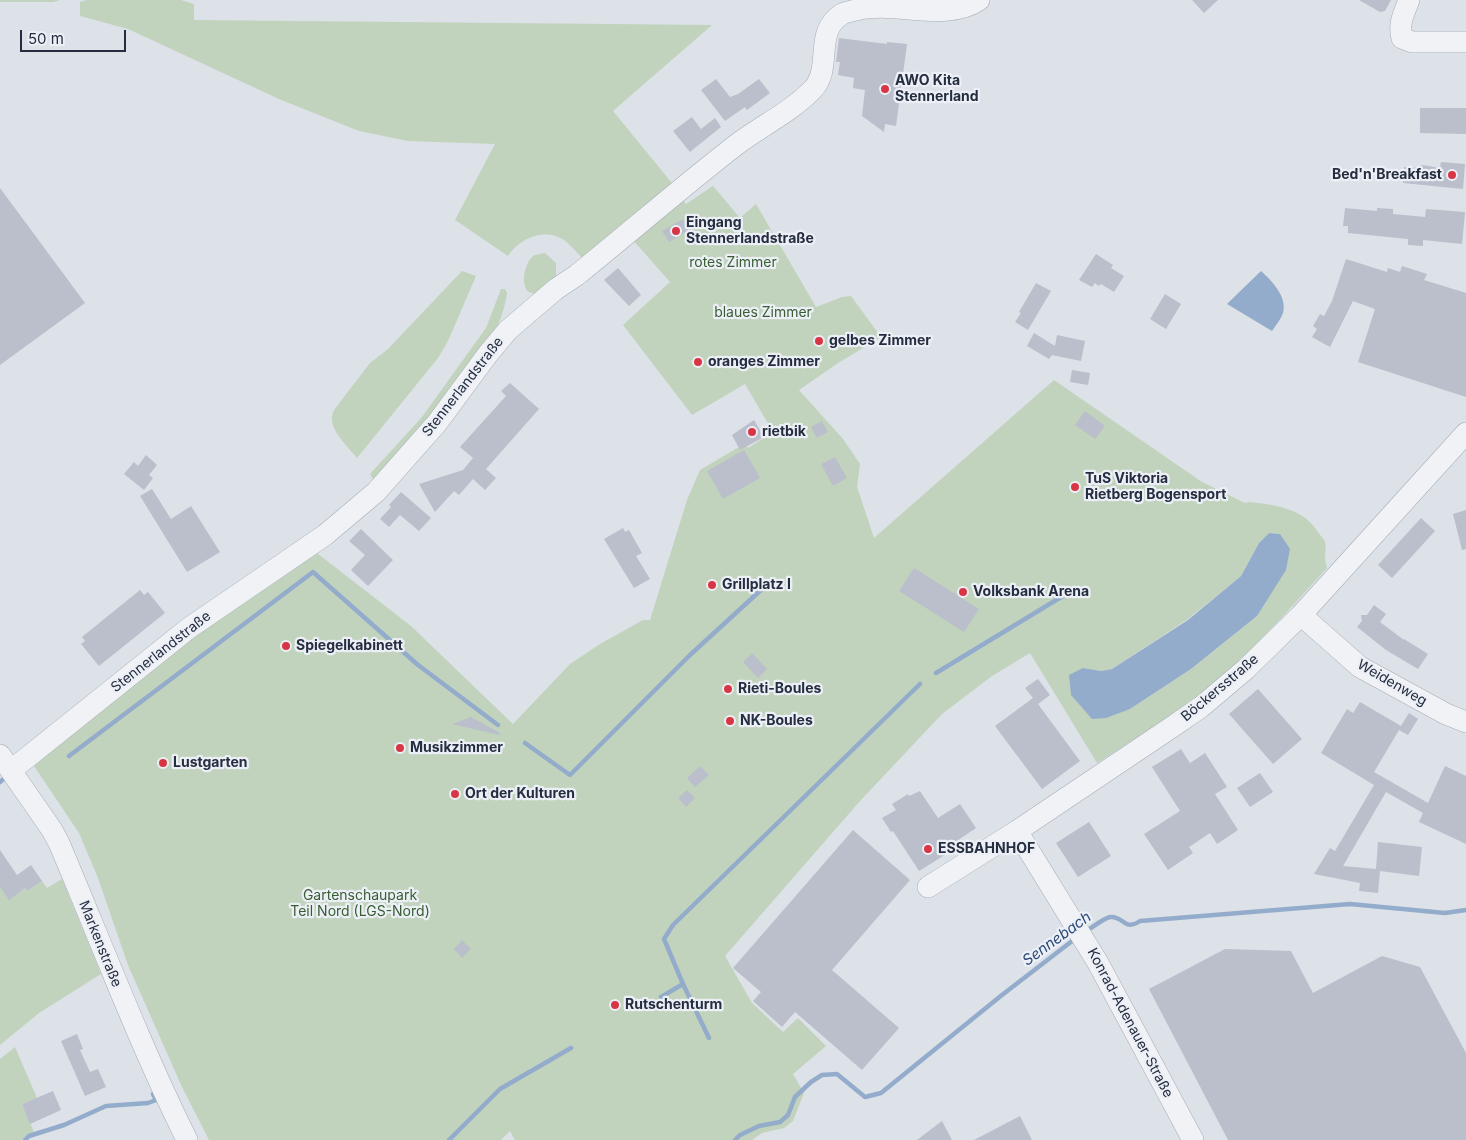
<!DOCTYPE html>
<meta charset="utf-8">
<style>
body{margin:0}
#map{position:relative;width:1466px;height:1140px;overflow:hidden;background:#dde1e8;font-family:Inter,sans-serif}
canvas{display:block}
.scale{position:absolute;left:20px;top:30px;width:106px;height:22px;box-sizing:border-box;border:2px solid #252d40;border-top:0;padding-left:6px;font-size:15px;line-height:18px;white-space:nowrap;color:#252d40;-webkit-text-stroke:4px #ecf0f6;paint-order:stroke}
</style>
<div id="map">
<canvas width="1466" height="1140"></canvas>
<div class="scale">50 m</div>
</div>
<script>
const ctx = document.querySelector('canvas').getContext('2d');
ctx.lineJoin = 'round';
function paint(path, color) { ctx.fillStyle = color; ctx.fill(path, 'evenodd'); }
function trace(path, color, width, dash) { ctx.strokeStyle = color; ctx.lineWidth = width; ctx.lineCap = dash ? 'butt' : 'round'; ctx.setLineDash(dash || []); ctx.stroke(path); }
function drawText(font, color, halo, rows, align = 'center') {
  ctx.font = font + ' Inter,sans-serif'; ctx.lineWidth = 4.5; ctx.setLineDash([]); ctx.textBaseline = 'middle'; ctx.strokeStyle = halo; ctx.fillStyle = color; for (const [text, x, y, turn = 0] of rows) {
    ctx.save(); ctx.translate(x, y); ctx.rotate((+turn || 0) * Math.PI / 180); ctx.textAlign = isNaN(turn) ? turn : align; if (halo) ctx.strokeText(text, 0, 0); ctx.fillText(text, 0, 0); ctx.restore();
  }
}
paint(new Path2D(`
 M0 0H60L53 2H0Z
 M87 0H181L194 4V20L712 25 613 111 676 188 584 260C578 254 571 245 564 240 544 227 519 239 508 256L455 220 495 144 408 141 359 131 279 99 128 29 80 16V2Z
 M713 186 740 218 756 204 816 307 842 297 851 296 881 337 838 363 799 390 843 439 860 464 857 487 874 538 1054 380 1202 482 1245 503 1250 502C1275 505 1303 508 1318 532 1320 535 1324 539 1325 542 1327 551 1323 557 1327 568 1297 601 1267 635 1234 665 1192 703 1145 733 1097 763L1030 653 992 676 942 714 860 801 725 956 752 1003 783 1032 798 1018 826 1046 793 1074 804 1093 793 1121 784 1128 762 1133 752 1140H515L510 1131 501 1140H209L182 1087 128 965 98 878 79 833 34 766 151 667 313 550 411 626 513 724 570 664 600 644 643 620H650L687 500 700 470 744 444 748 448 773 432 745 384 692 415 623 325 670 282 632 239 681 198 686 204ZM1269 533 1280 534 1257 616 1191 669 1130 709 1083 668 1101 671 1112 669 1188 619 1241 576 1259 543Z
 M545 253 556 263V277L536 293C518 296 523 264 533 256 537 254 541 254 545 253Z
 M462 271 476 276 448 341 438 358 357 458C347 445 325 427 334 410L370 363 388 349Z
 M501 289H505L507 293C500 341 469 370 439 406 418 430 397 455 377 479L372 478 370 474 422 417 486 328Z
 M62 879 101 974 39 1013 0 1045V887L9 899 25 888 27 891 42 881 47 888Z
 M15 1047 37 1098 22 1104 34 1132 28 1134 22 1140H0V1059Z`), '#c1d3bd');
paint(new Path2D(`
 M1261 271C1271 280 1288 297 1283 313 1281 319 1276 325 1272 331L1227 304Z
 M1269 533 1280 534 1290 549 1286 570 1257 616 1191 669 1130 709 1106 718 1092 719 1071 695 1069 675 1083 668 1101 671 1112 669 1188 620 1241 576 1259 543Z`), '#94accb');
trace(new Path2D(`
 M936 673 1076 588
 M525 743 570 775 690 655 761 590
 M69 756 313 572 418 665 498 725
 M0 782 5 778
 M1085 932C1092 928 1102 919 1110 917 1123 915 1124 932 1140 921L1350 904 1445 913 1466 910
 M683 984 709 1038
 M661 997 683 984 664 939 673 925 920 684
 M25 1140 29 1136 64 1125 106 1106 148 1103 156 1100 153 1094
 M449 1140 500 1089 571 1048
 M735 1140 740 1135 759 1126 780 1122 788 1115 795 1097 811 1082 822 1075 837 1074 865 1097 881 1093 1002 995 1076 938`), '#94accb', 4.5);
paint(new Path2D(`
 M1192 0H1218L1204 13Z
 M1359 0H1391L1385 11 1380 12Z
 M839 38 887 44V42L907 44 896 126 885 124 884 132 862 116 865 90 853 88 854 78 838 75 840 62H836Z
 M716 79 730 97 738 94 759 79 770 93 747 110 745 107 725 121 701 90Z
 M1420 108H1466V134L1420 133Z
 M692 117 701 129 715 118 721 127 690 152 673 131Z
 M1441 162 1465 164 1463 189 1403 183 1404 167 1413 168 1423 165 1440 168Z
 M0 188 85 303 0 365Z
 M1345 208 1377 211V208L1393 209V214L1425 217 1426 209 1465 212 1462 244 1423 240V246L1408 245V239L1348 233V226H1343Z
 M683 219 689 230 669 242 662 231Z
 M1096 254 1113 265 1111 268 1124 276 1114 292 1101 284 1099 286 1095 283 1092 287 1079 280Z
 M1346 259 1387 272 1388 268 1400 272 1402 266 1427 274 1424 280 1466 293V397L1358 362 1375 309 1353 301 1330 347 1312 337 1317 329 1313 326 1320 314 1324 316 1332 301Z
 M618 268 641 295 629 306 604 280Z
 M1036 283 1051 291 1028 330 1015 322 1021 313 1019 312Z
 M1165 294 1181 304 1166 329 1150 319Z
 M1034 333 1055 346 1057 335 1085 341 1081 361 1052 355 1049 359 1027 346Z
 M1072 370 1090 373 1088 385 1070 382Z
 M510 383 539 409 486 469 496 478 485 490 473 479 459 495 454 491 435 512 419 484 463 470 473 458 460 447 506 396 501 391Z
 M1085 411 1105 426 1095 439 1075 425Z
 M754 420 764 437 740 450 732 435Z
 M822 421 828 432 817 438 811 427Z
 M744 450 760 478 723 499 707 471Z
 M146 455 157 465 149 475 153 478 144 490 124 474 134 462 138 466Z
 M835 457 847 478 833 486 821 464Z
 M152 489 171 519 191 506 220 552 187 572 140 496Z
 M401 492 431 518 419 531 400 515 389 527 380 519 391 507 389 505Z
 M1466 510V549L1462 550 1453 514Z
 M1421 518 1435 531 1392 578 1378 565Z
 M623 528 625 532 629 530 642 553 636 556 650 579 634 588 604 539Z
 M361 529 393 560 368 586 351 570 365 555 349 541Z
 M914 568 979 609 964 632 899 591Z
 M140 590 144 595 148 592 165 613 99 666 81 644 85 641 82 637Z
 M1374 605 1386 614 1380 622 1404 640V639L1428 654 1418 669 1386 650 1357 627 1362 621 1361 615H1367Z
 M752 653 767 669 758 678 743 662Z
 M1038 679 1050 695 1038 704 1080 761 1042 789 995 726 1033 698 1025 688Z
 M1258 689 1302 739 1273 764 1229 714Z
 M1360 702 1401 726 1409 713 1418 719 1408 735 1399 730 1374 772 1428 803 1445 766 1466 776V844L1419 822 1423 813 1386 792 1343 866 1376 869 1378 842 1422 847 1419 876 1380 871 1378 893 1359 891 1360 883 1314 874 1330 848 1335 851 1374 785 1321 753 1347 709 1353 713Z
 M471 717 500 733 499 735 452 724Z
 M1181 749 1190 763 1205 753 1227 787 1215 794 1238 830 1217 844 1210 833 1189 847 1193 853 1168 870 1144 834 1180 811 1152 767Z
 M700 766 709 775 695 787 687 778Z
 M1260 773 1273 792 1250 807 1237 788Z
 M687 790 695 798 686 807 678 798Z
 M920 791 938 818 960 804 976 828 945 849 948 853 919 871 893 831 891 832 882 818 896 810 892 804 908 794 909 796Z
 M1089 822 1111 856 1078 877 1056 843Z
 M853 830 910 880 832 970 899 1028 862 1070 795 1012 782 1027 753 1001 761 992 733 968Z
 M0 850 17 875 31 865 42 881 27 891 25 888 9 900 0 887Z
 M462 940 471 949 462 958 454 949Z
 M1225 949 1291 951 1313 993 1382 956 1420 967 1466 1053V1140H1228L1149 989Z
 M77 1034 83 1049 80 1050 90 1072 98 1069 106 1087 85 1096 61 1041Z
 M53 1091 61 1110 30 1124 22 1104Z
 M1020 1116 1032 1140H974Z
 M942 1121 952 1140H917Z`), '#babfcb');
const minor = new Path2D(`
 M1409 0C1404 13 1398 24 1402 38L1412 42H1466
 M1301 615 1360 667 1446 714 1466 722
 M0 755 52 830 59 843C101 942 139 1043 187 1140
 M10 768 19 764 189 628 325 535 376 492 437 423 488 354 508 330 556 289 577 275C630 232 682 187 736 145 761 126 791 112 813 89 833 68 813 32 842 14 846 12 852 11 856 10 895 0 946 23 979 0
 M1017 831 1098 963 1193 1140
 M928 887 1017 831 1169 729 1201 707 1246 669 1301 615 1466 433`);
trace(minor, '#a6abb6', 22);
trace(minor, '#f0f2f6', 21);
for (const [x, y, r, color] of [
 [885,89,5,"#d93645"],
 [1452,175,5,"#d93645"],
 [676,231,5,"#d93645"],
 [819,341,5,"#d93645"],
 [698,362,5,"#d93645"],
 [752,432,5,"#d93645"],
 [1075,487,5,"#d93645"],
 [712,585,5,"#d93645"],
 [963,592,5,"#d93645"],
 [286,646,5,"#d93645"],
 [728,689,5,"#d93645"],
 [730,721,5,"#d93645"],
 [400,748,5,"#d93645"],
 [163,763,5,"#d93645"],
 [455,794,5,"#d93645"],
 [928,849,5,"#d93645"],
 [615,1005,5,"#d93645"]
]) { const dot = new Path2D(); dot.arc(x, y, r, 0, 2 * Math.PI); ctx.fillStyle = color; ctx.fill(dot); trace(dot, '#ecf0f6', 2); }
drawText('bold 14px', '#252d40', '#ecf0f6', [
 ["AWO Kita",895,81],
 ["Stennerland",895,97],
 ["Bed'n'Breakfast",1442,175,"right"],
 ["Eingang",686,223],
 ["Stennerlandstraße",686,239],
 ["gelbes Zimmer",829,341],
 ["oranges Zimmer",708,362],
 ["rietbik",762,432],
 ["TuS Viktoria",1085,479],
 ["Rietberg Bogensport",1085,495],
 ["Grillplatz I",722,585],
 ["Volksbank Arena",973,592],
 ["Spiegelkabinett",296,646],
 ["Rieti-Boules",738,689],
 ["NK-Boules",740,721],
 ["Musikzimmer",410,748],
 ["Lustgarten",173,763],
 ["Ort der Kulturen",465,794],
 ["ESSBAHNHOF",938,849],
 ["Rutschenturm",625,1005]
], 'left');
drawText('14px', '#375d31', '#ecf0f6', [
 ["rotes Zimmer",733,263],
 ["blaues Zimmer",763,313],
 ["Gartenschaupark",360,896],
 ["Teil Nord (LGS-Nord)",360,912]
]);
drawText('14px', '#252d40', '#ecf0f6', [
 ["Stennerlandstraße",463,387,-52],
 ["Stennerlandstraße",161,652,-38],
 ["Weidenweg",1392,683,30],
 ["Böckersstraße",1220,688,-40],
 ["Markenstraße",100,944,68],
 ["Konrad-Adenauer-Straße",1130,1023,62]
]);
drawText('italic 15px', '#2c4977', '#ecf0f6', [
 ["Sennebach",1057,939,-36]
]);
</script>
